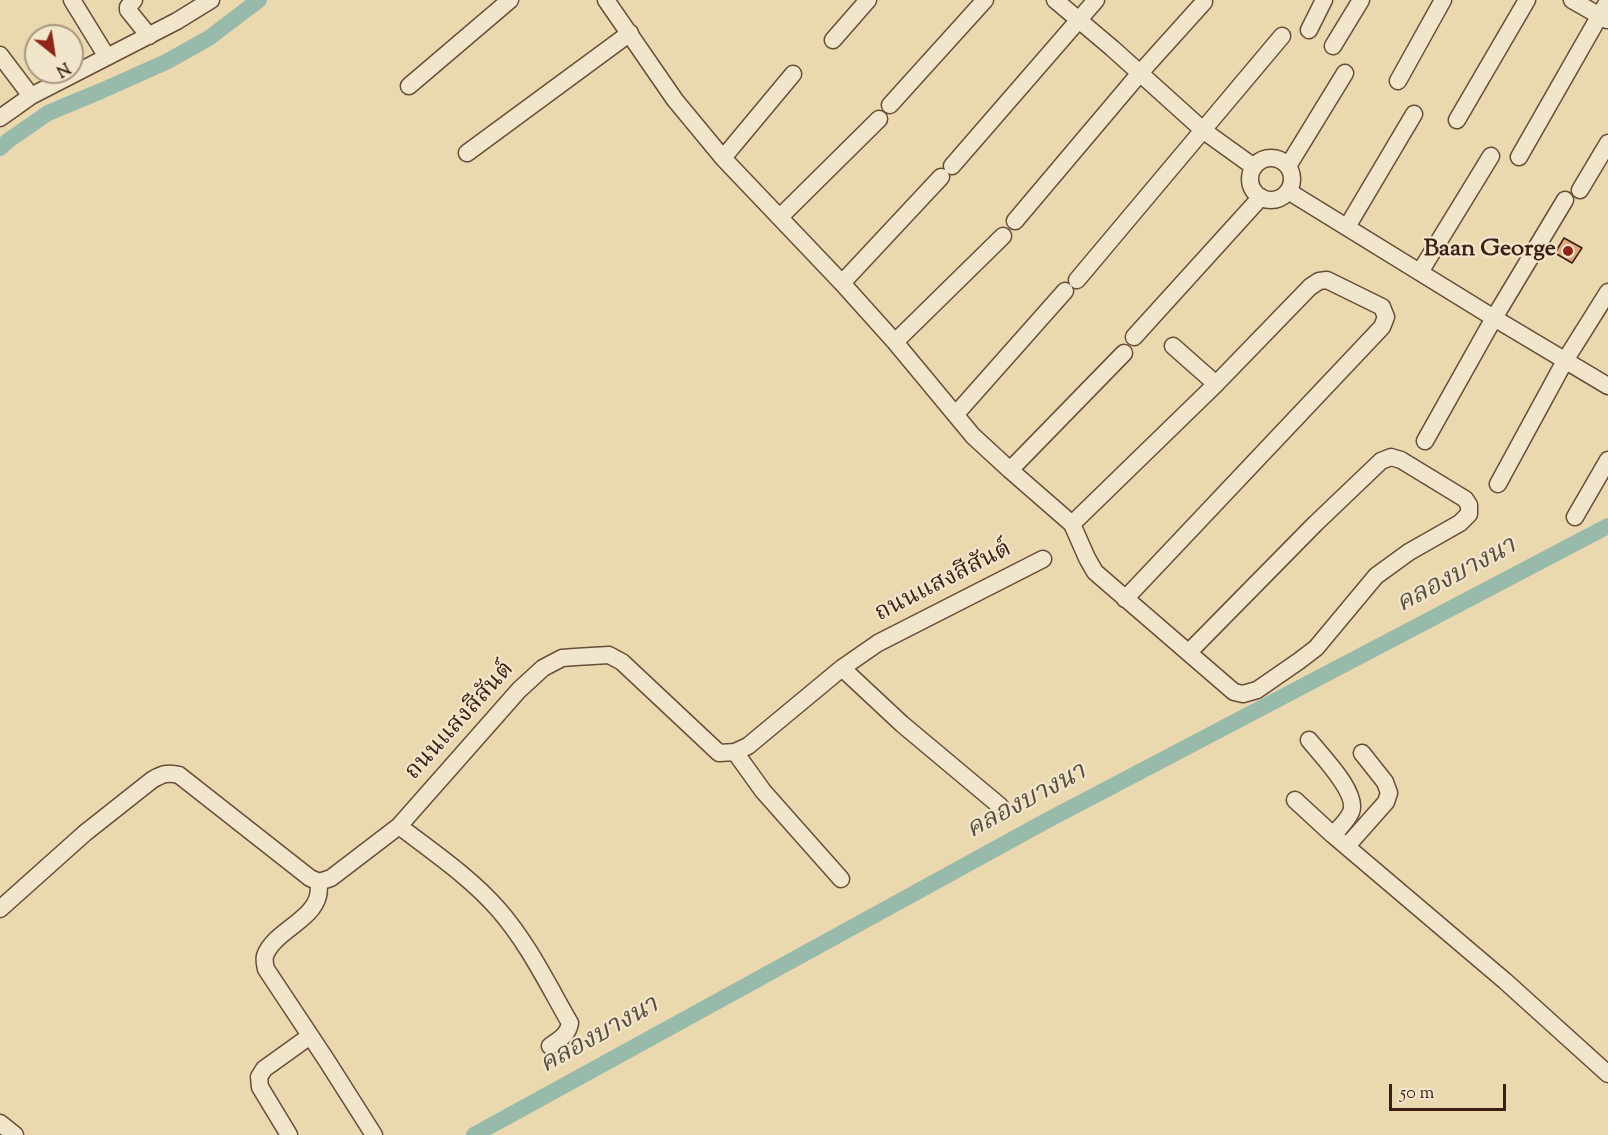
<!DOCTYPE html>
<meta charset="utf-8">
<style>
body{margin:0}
#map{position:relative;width:1608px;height:1135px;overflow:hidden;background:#ead8af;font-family:"Sorts Mill Goudy",serif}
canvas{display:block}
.north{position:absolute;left:24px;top:24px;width:60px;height:60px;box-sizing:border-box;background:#f1e6cb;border:2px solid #a99681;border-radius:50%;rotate:150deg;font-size:16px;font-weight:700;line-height:24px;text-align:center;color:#3c1f12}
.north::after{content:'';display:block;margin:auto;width:21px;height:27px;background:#8f2418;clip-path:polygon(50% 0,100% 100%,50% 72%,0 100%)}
.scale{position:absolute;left:1389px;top:1084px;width:117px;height:27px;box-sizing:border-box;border:3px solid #3c1f12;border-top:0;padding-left:8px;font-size:18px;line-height:21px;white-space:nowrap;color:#3c1f12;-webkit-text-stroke:4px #f1e6cb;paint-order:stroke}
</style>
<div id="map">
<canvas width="1608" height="1135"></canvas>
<div class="north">N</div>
<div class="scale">50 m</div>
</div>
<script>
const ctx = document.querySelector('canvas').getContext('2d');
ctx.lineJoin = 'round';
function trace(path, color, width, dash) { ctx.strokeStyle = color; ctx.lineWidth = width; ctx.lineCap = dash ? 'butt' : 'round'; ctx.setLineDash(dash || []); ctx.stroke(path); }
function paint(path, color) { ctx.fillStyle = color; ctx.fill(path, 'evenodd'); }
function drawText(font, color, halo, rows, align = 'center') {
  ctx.font = font + ' "Sorts Mill Goudy","Noto Serif Thai",serif'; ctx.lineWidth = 4.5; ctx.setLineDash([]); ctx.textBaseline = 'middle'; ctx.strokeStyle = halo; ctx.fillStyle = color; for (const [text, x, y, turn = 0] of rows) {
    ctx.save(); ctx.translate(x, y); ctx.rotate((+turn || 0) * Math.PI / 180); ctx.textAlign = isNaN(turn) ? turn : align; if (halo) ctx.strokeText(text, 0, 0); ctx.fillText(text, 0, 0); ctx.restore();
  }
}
trace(new Path2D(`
 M0 148 9 140 48 113 101 91 166 62 209 38 259 0
 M474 1135 1046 821 1608 526`), '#98baaa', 16);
const building = new Path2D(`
 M1564 238 1582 248 1572 263 1555 253Z`);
paint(building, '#e0a77c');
trace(building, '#3c1f12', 1.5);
const minor = new Path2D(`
 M72 0 107 57
 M134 0 128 7V10L149 36
 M606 0 675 100 723 158 842 283 895 342 973 436 1010 470 1072 524 1087 558 1095 572 1234 692 1243 694 1257 690 1299 661 1316 648 1376 576 1409 552 1460 523 1469 514V505L1465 499 1401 460 1391 457 1381 461 1315 524 1189 652
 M1055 0 1112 48 1204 131 1254 167
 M1572 0 1607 20
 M1309 30 1324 0
 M833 40 868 0
 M1333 46 1361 0
 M0 55 31 96
 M1398 81 1443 0
 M409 86 510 0
 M890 105 985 0
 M0 118 31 96 177 21 211 0
 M1457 120 1527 0
 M467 153 630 33
 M1519 157 1608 1
 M723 158 793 74
 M1250 179a21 21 0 1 1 42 0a21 21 0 1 1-42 0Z
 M952 166 1096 0
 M1288 166 1345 73
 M1580 190 1608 143
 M1288 191 1494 318 1608 386
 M780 217 879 119
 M1015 221 1140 73 1204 2
 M1347 227 1414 114
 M1420 272 1491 156
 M1077 280 1282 36
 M842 283 941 177
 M1134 337 1261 197
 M895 342 1003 236
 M1173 346 1216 384
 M956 414 1065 291
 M1425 441 1494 318 1565 200
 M1010 470 1124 353
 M1498 484 1566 359 1608 292
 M1575 517 1608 460
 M1072 524 1216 384 1310 287 1319 281 1327 280 1382 307 1386 317 1382 327 1125 599
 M842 668 902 724 1000 806
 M1309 740C1321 755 1359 793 1351 812 1348 820 1339 828 1333 835
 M735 752 763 791 841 879
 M1295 800 1333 835 1505 981 1608 1074
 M399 826C433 852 470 877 498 909 528 943 548 985 570 1023 568 1035 560 1039 550 1046
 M1347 846 1386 802 1389 793 1385 782 1362 753
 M319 882C319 886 319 892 318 896 312 921 273 932 265 956 264 960 265 965 266 969L327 1061 374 1135
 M0 909 85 833 152 780C162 774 168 772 179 775L310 878 319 882 331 878 399 826 519 690 543 668 562 658 575 657 609 655 622 662 719 753 735 752 748 746 842 668 878 643 1043 559
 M0 1123 15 1135
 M289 1135 260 1087 259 1077 264 1069 310 1036`);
trace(minor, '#684d39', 19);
trace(minor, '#f1e6cb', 16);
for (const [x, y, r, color] of [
 [1568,251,6,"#8f2418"]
]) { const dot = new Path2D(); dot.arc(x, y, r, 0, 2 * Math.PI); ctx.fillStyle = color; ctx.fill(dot); trace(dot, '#f1e6cb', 2); }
drawText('bold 24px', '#3c1f12', '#f1e6cb', [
 ["Baan George",1556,251]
], 'right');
drawText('24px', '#3c1f12', '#f1e6cb', [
 ["ถนนแสงสีสันต์",944,583,-27],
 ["ถนนแสงสีสันต์",461,722,-48]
]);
drawText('italic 26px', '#584e40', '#f1e6cb', [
 ["คลองบางนา",1457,577,-28],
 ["คลองบางนา",1027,803,-28],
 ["คลองบางนา",600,1037,-29]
]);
</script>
